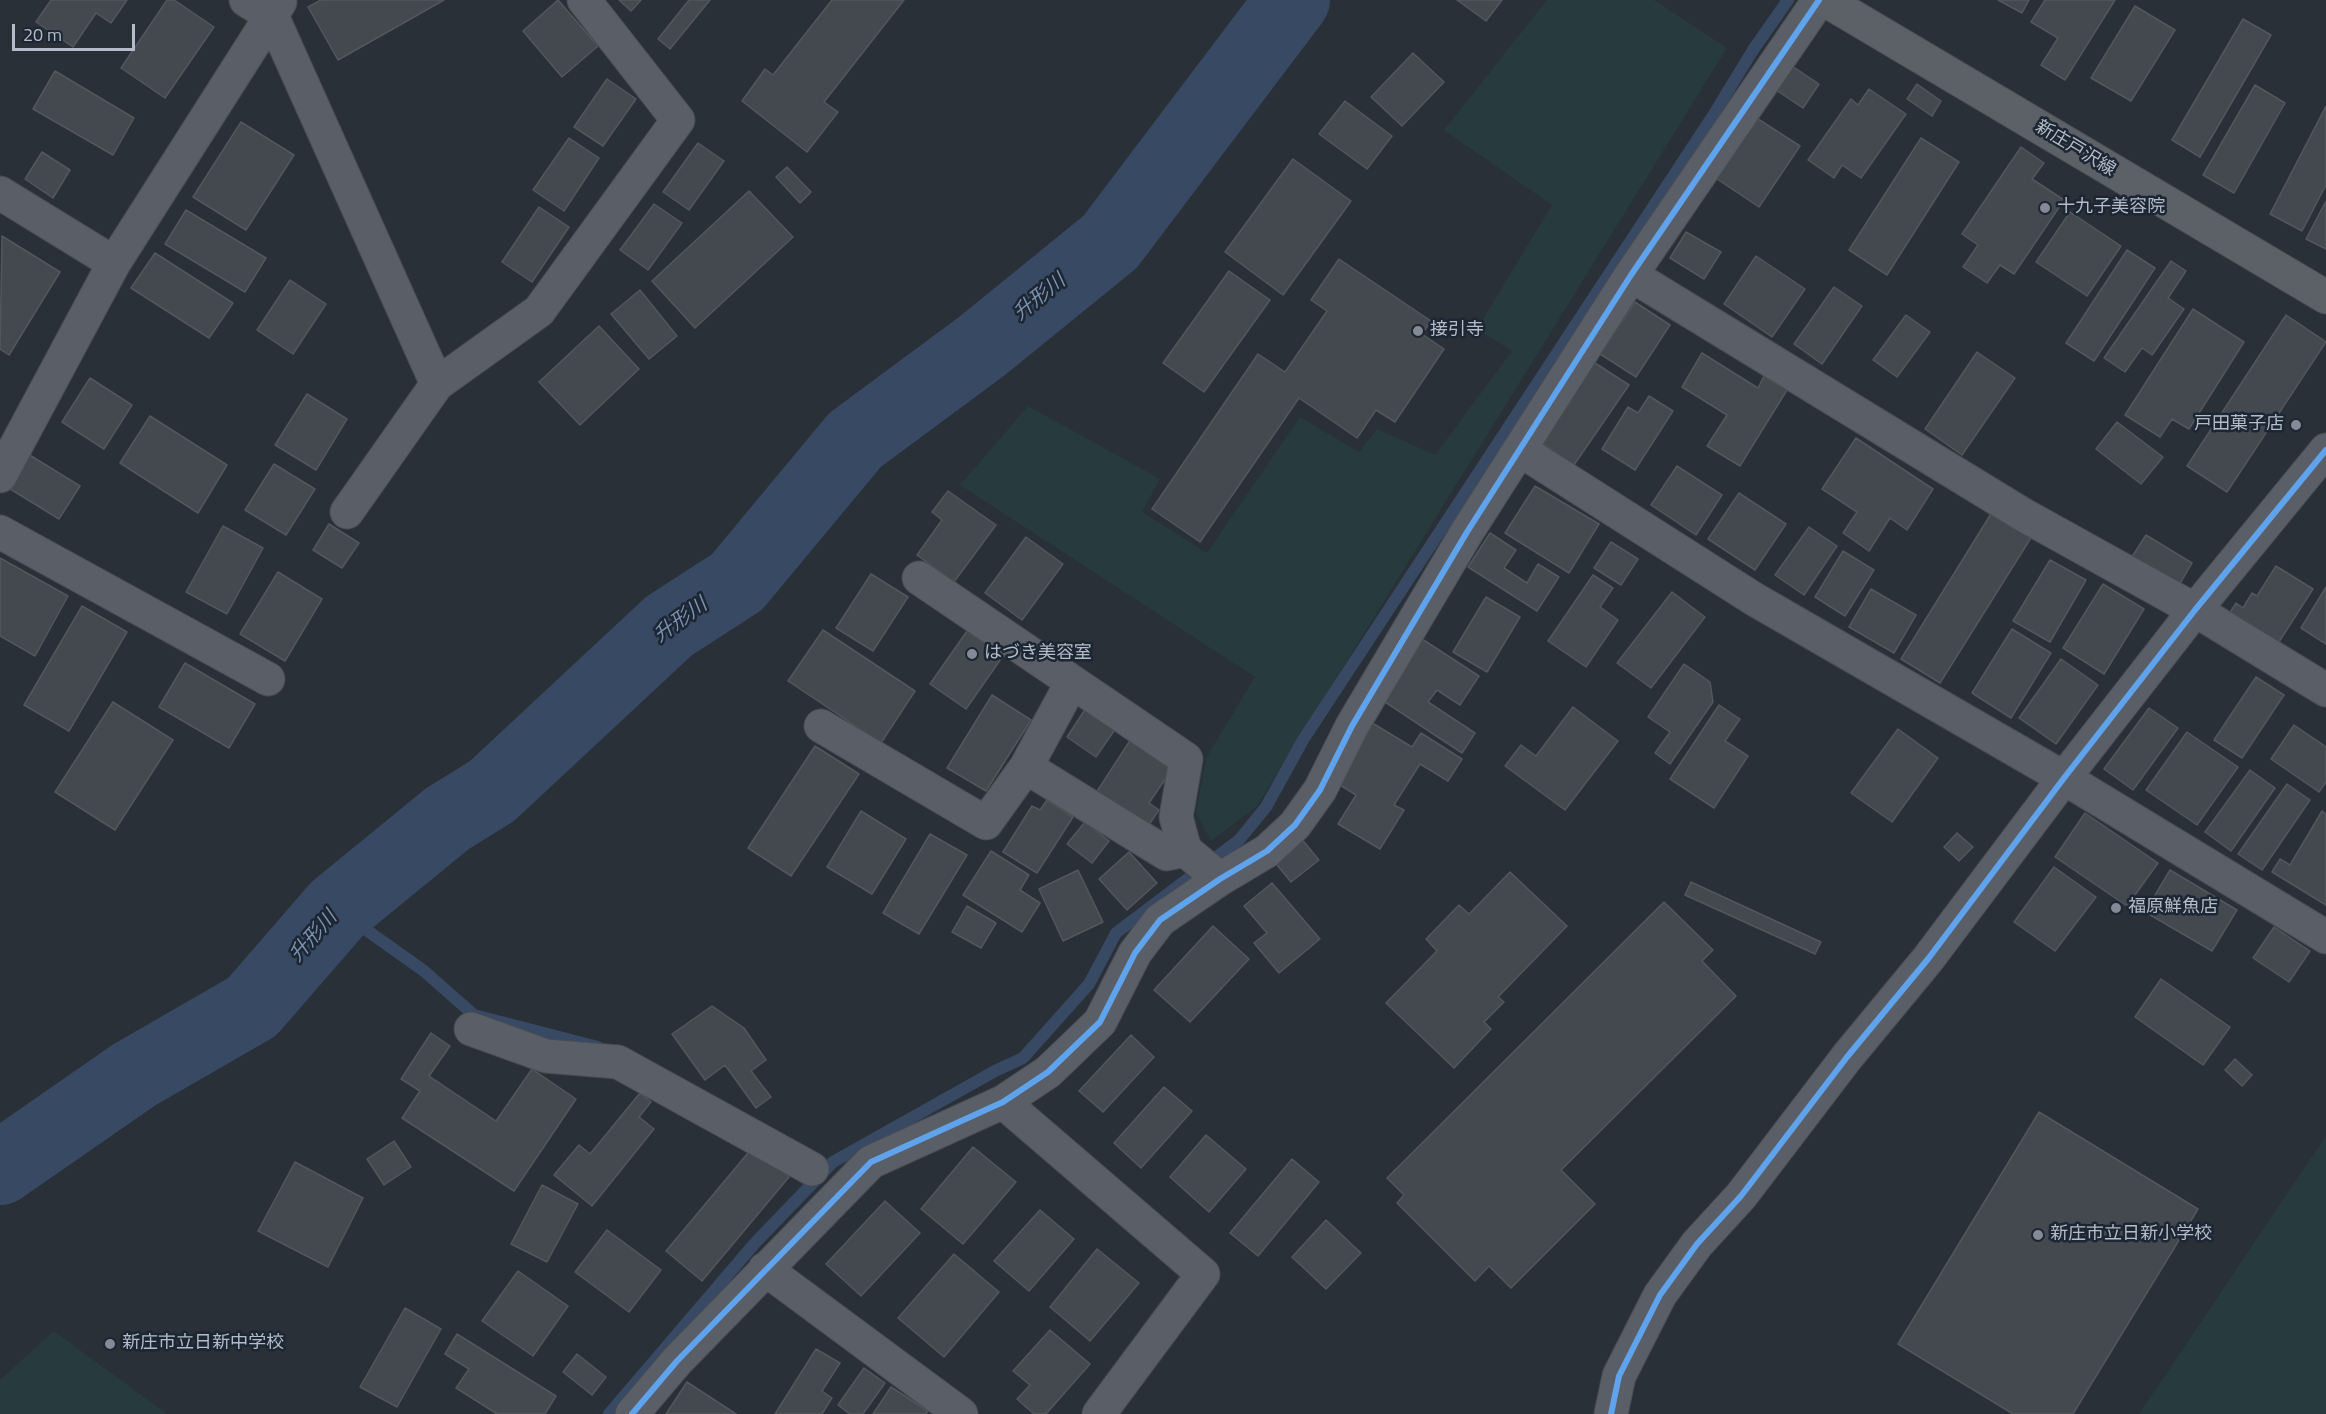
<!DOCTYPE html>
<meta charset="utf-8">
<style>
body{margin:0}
#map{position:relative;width:2326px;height:1414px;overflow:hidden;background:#2a3038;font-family:"Titillium Web",sans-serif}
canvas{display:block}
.scale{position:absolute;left:12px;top:24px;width:123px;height:27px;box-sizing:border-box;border:3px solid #b4bcc9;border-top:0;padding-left:8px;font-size:18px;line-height:21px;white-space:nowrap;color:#b4bcc9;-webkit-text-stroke:4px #1d2633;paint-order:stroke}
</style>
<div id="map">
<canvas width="2326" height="1414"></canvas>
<div class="scale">20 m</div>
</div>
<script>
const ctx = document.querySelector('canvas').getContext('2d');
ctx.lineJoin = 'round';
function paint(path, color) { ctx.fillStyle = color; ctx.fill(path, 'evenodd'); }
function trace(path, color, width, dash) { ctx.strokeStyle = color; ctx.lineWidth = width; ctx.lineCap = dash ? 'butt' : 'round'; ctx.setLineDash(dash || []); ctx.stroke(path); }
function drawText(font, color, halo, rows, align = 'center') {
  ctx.font = font + ' "Titillium Web","Noto Sans JP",sans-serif'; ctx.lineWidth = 5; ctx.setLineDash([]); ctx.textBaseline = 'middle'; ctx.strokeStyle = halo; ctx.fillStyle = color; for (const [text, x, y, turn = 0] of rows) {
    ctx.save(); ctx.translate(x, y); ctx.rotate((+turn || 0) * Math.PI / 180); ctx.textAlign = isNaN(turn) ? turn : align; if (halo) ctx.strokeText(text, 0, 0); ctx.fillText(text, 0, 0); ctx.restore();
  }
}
paint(new Path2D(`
 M1547 0H1654L1727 48 1257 806 1211 841 1196 813 1206 758 1255 677 960 485 1028 406 1160 479 1142 512 1207 553 1300 417 1359 452 1377 429 1435 455 1512 351 1477 329 1552 205 1444 130Z
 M2326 1136V1414H2139Z
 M54 1331 167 1414H0V1380Z`), '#273a3e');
trace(new Path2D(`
 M337 909 424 971 474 1015 598 1047
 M609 1414 755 1243 833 1162 995 1071 1023 1058 1089 984 1116 933 1239 840 1266 807 1303 740 1714 114 1753 50 1788 0`), '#384963', 12);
trace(new Path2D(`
 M0 1168 134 1075 252 1007 337 909 447 819 492 791 669 626 737 582 855 440 982 346 1110 242 1293 0`), '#384963', 74);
const building = new Path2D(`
 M51 0H127L111 23 96 13 73 47 36 22Z
 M167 0H174L214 27 165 98 121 68Z
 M321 0H444L338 60 308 7Z
 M558 0 598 46 562 77 523 31Z
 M619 0H641L631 11Z
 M689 0H710L670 49 658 39Z
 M832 0H904L824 102 838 112 807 152 742 101 765 69 773 75Z
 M1457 0H1502L1486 21Z
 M1998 0H2029L2022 13Z
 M2045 0H2115L2065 80 2041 65 2058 38 2031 22Z
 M2135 6 2175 30 2131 101 2091 78Z
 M2243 19 2271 35 2200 157 2172 140Z
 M1413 53 1444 82 1402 126 1371 97Z
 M1789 64 1819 84 1803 108 1773 88Z
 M55 71 134 118 113 155 33 109Z
 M607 79 636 99 603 146 574 127Z
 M1917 84 1941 101 1932 116 1907 99Z
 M2255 85 2285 103 2234 193 2203 175Z
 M1869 89 1906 114 1861 178 1842 165 1834 178 1808 160 1851 99 1858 105Z
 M1345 101 1392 136 1367 169 1319 134Z
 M2326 106V185L2302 231 2270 214Z
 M1755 117 1800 146 1759 207 1714 177Z
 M241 122 294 155 246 230 193 197Z
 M569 138 599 158 564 211 533 190Z
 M1921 138 1959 162 1887 275 1849 250Z
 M698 143 724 161 689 210 663 192Z
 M2021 147 2044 163 2032 179 2064 200 2014 274 2000 265 1987 283 1963 267 1978 245 1962 234Z
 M42 152 70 170 53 198 25 179Z
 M1293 159 1351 201 1283 295 1225 252Z
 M787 167 811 192 800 203 776 177Z
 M749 191 793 237 695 328 652 281Z
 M2326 201V249L2306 239Z
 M654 204 682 223 648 270 620 250Z
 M539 207 569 227 532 282 502 262Z
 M186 210 266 258 245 292 165 244Z
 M2070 212 2121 246 2087 296 2036 262Z
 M1686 232 1721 252 1704 279 1670 258Z
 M2 236 60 272 9 355 0 349Z
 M2127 250 2155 268 2094 361 2066 343Z
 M155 253 233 303 209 338 131 288Z
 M1756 256 1805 289 1772 337 1724 304Z
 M1339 259 1431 321 1422 334 1444 349 1395 422 1376 410 1357 438 1299 398 1200 542 1152 509 1258 354 1285 372 1327 311 1311 300Z
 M2171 261 2186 271 2168 298 2184 309 2152 355 2142 348 2125 372 2104 358Z
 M1229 271 1270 300 1204 392 1163 363Z
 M290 280 326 304 293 354 257 330Z
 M1834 287 1862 306 1822 364 1794 344Z
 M640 290 677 336 649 359 611 314Z
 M1635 302 1670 325 1636 377 1600 354Z
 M2193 309 2244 342 2189 429 2172 419 2160 437 2125 415Z
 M1906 315 1930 332 1897 377 1873 360Z
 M2286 315 2326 342 2227 492 2187 466Z
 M599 326 639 369 580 425 539 382Z
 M1977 352 2015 378 1962 455 1925 429Z
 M1702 353 1758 388 1764 376 1787 390 1740 466 1707 446 1727 415 1682 387Z
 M1592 361 1629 385 1574 465 1539 441Z
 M90 378 132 405 104 449 62 422Z
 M307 394 347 419 316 470 275 445Z
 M1649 396 1673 411 1635 470 1602 449 1628 407 1638 413Z
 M150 416 227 465 198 513 120 463Z
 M2117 422 2163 457 2141 484 2096 449Z
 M1856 438 1933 489 1907 530 1890 518 1869 551 1843 533 1857 512 1822 489Z
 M28 454 80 486 59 519 7 487Z
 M274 464 315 489 286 535 245 510Z
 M1677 466 1722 495 1696 535 1651 505Z
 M1535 486 1599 524 1569 573 1505 533Z
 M948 491 996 525 954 582 917 555 942 520 932 512Z
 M1739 493 1786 524 1755 570 1708 539Z
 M1994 509 2034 533 1940 683 1901 659Z
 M329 524 359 543 342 568 313 550Z
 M223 526 263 548 227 614 186 592Z
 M1809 527 1837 546 1804 595 1775 575Z
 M1490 533 1516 550 1504 568 1527 583 1538 564 1559 577 1537 611 1468 567Z
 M2146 535 2192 563 2177 589 2130 560Z
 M1026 537 1063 564 1022 620 985 593Z
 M1611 542 1638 559 1621 585 1594 568Z
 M1843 551 1874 570 1845 616 1815 597Z
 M0 558 68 596 35 656 0 636Z
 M2050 560 2086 580 2050 642 2013 621Z
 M2276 566 2313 589 2277 645 2229 614 2236 603 2243 608 2252 593 2257 596Z
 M278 572 322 599 285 661 240 634Z
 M871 574 908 597 873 651 836 628Z
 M1593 575 1613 588 1600 607 1618 620 1586 667 1548 641Z
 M2103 584 2144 609 2104 674 2063 648Z
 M2326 587V644L2301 628Z
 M1871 589 1916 615 1894 653 1849 627Z
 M1672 592 1705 617 1651 688 1617 663Z
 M1486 597 1520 617 1487 672 1453 652Z
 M82 606 127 632 69 731 24 705Z
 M2012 629 2051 653 2011 718 1972 693Z
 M823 630 915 691 881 743 788 681Z
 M967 631 1003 656 966 709 930 684Z
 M1422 639 1479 676 1460 705 1437 690 1428 702 1475 733 1462 753 1382 700Z
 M2061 659 2098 685 2056 744 2019 718Z
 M185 663 255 704 229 748 159 707Z
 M1684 664 1710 682 1713 702 1670 764 1655 753 1670 732 1648 717Z
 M2256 677 2284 695 2242 758 2214 740Z
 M992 695 1031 720 986 791 947 768Z
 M113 702 173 740 115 830 55 792Z
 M1719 705 1740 719 1725 741 1748 756 1714 808 1670 779Z
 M1573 707 1618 741 1565 810 1505 766 1521 745 1536 756Z
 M1086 708 1116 728 1096 757 1067 737Z
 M2149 708 2178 728 2133 790 2104 769Z
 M1369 721 1412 747 1421 733 1462 759 1448 781 1420 764 1394 805 1404 810 1380 849 1338 824 1356 795 1332 780Z
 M2294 725 2326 747V782L2319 792 2271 759Z
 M1898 729 1938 758 1892 822 1851 793Z
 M2187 732 2238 767 2197 825 2146 790Z
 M1131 739 1174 766 1149 803 1159 810 1146 829 1094 796Z
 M815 746 859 774 791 876 748 848Z
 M2250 770 2275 788 2231 851 2205 832Z
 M2287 784 2310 800 2262 870 2238 854Z
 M1047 800 1073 817 1037 873 1003 852 1032 806 1040 810Z
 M861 811 906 839 872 894 827 867Z
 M2322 811 2326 814V905L2272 872 2280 859 2290 865Z
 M2085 813 2158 863 2127 906 2055 857Z
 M1085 822 1109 841 1092 863 1067 844Z
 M1957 833 1973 847 1959 861 1944 847Z
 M930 834 967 855 919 934 883 913Z
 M1300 837 1319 860 1291 882 1273 860Z
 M991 851 1029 875 1020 890 1040 903 1022 932 963 895Z
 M1129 852 1157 883 1127 910 1099 879Z
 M2054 867 2096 897 2055 951 2014 922Z
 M1078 870 1103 922 1063 941 1039 889Z
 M2170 870 2237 910 2212 951 2145 912Z
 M1510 872 1567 926 1498 997 1504 1002 1484 1022 1491 1029 1454 1068 1386 1003 1437 951 1426 939 1459 905 1469 914Z
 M1691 882 1821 942 1815 954 1685 895Z
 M1272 883 1320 939 1279 973 1254 943 1267 933 1244 906Z
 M1664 902 1713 950 1702 961 1736 996 1561 1170 1595 1204 1511 1288 1489 1266 1475 1281 1397 1203 1404 1195 1387 1178Z
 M967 906 996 923 981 948 952 932Z
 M1213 926 1249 959 1190 1022 1154 990Z
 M2274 927 2310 951 2289 982 2253 958Z
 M2161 979 2230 1027 2203 1065 2135 1017Z
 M712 1006 744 1028 766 1060 751 1071 771 1097 756 1108 725 1065 705 1080 672 1034Z
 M431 1033 450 1046 429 1076 496 1121 532 1069 576 1099 514 1191 402 1118 420 1091 401 1079Z
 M1131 1035 1154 1057 1103 1112 1079 1091Z
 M2235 1059 2252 1075 2242 1086 2225 1070Z
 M1164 1087 1192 1111 1141 1168 1114 1143Z
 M640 1093 651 1102 639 1117 654 1129 592 1206 554 1175 579 1145 590 1154Z
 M2039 1112 2198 1209 2073 1414H2013L1898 1344Z
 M1206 1135 1246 1169 1209 1212 1170 1177Z
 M394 1141 411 1167 384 1185 367 1159Z
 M753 1147 789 1177 702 1281 666 1251Z
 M973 1147 1016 1182 963 1244 921 1209Z
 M1292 1159 1319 1182 1258 1256 1230 1233Z
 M295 1162 363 1198 328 1267 258 1231Z
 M542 1185 578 1204 547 1262 511 1244Z
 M885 1201 920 1233 861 1296 826 1264Z
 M1040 1210 1074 1239 1029 1291 994 1261Z
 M1326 1220 1361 1253 1326 1289 1292 1257Z
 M607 1230 661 1270 629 1312 575 1272Z
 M1097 1249 1139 1283 1090 1341 1050 1307Z
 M954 1254 999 1292 944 1357 898 1318Z
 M518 1271 568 1306 533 1356 482 1321Z
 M405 1308 441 1329 397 1407 360 1387Z
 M1050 1330 1090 1364 1046 1414H1034L1017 1399 1030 1385 1013 1371Z
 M457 1334 556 1396 545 1414H497L456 1388 469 1369 445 1354Z
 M816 1349 840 1363 822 1391 832 1398 822 1414H775Z
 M577 1354 606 1377 592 1395 563 1372Z
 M864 1368 885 1383 863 1414H850L838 1405Z
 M687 1382 736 1414H666Z
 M891 1387 928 1411 926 1414H873Z`);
paint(building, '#444950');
trace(building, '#52575f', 1.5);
const minor = new Path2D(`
 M246 0 272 16 437 384 539 311 678 120 584 0
 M0 193 114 263
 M1631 275 2022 514 2195 610 2326 690
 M1520 450 1754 599 2064 778 2326 937
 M0 476 114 263 280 2
 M347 512 437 384
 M0 532 268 679
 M919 578 1186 759 1176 817 1185 850 1220 879
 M821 726 986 823 1026 767 1072 682
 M1026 767 1167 854 1185 850
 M471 1029 546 1056 618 1062 812 1169
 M1003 1102 1203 1274 1099 1414
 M765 1269 961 1414
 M632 1414 677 1361 871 1162 1003 1102 1048 1072 1100 1022 1135 953 1160 920 1220 879 1267 851 1295 825 1320 790 1352 726 1467 532 1631 275 1819 0
 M1611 1414 1619 1376 1660 1295 1697 1244 1741 1196 1847 1057 1928 959 2064 778 2195 610 2326 450`);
const primary = new Path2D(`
 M1825 0 2326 297`);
trace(minor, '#484c53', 35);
trace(primary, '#484c55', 35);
trace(minor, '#5a5e66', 33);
trace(primary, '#5c6168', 33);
trace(new Path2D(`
 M632 1414 677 1361 871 1162 1003 1102 1048 1072 1100 1022 1135 953 1160 920 1220 879 1267 851 1295 825 1320 790 1352 726 1467 532 1631 275 1819 0
 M1611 1414 1619 1376 1660 1295 1697 1244 1741 1196 1847 1057 1928 959 2064 778 2195 610 2326 450`), '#60a3ed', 6);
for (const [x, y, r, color] of [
 [2045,208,6,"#848b96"],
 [1418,331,6,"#848b96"],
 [2296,425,6,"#848b96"],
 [972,654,6,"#848b96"],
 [2116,908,6,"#848b96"],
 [2038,1235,6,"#848b96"],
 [110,1344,6,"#848b96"]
]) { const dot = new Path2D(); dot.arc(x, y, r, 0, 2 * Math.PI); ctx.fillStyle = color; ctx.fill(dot); trace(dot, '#1d2633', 2); }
drawText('18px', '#b4bcc9', '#1d2633', [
 ["新庄戸沢線",2075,149,31]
]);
drawText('18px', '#b4bcc9', '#1d2633', [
 ["十九子美容院",2057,208],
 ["接引寺",1430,331],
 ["戸田菓子店",2284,425,"right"],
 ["はづき美容室",984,654],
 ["福原鮮魚店",2128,908],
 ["新庄市立日新小学校",2050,1235],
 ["新庄市立日新中学校",122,1344]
], 'left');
drawText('italic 20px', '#7c92b1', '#1d2633', [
 ["升形川",1040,298,-39],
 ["升形川",681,621,-36],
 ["升形川",314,937,-49]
]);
</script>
